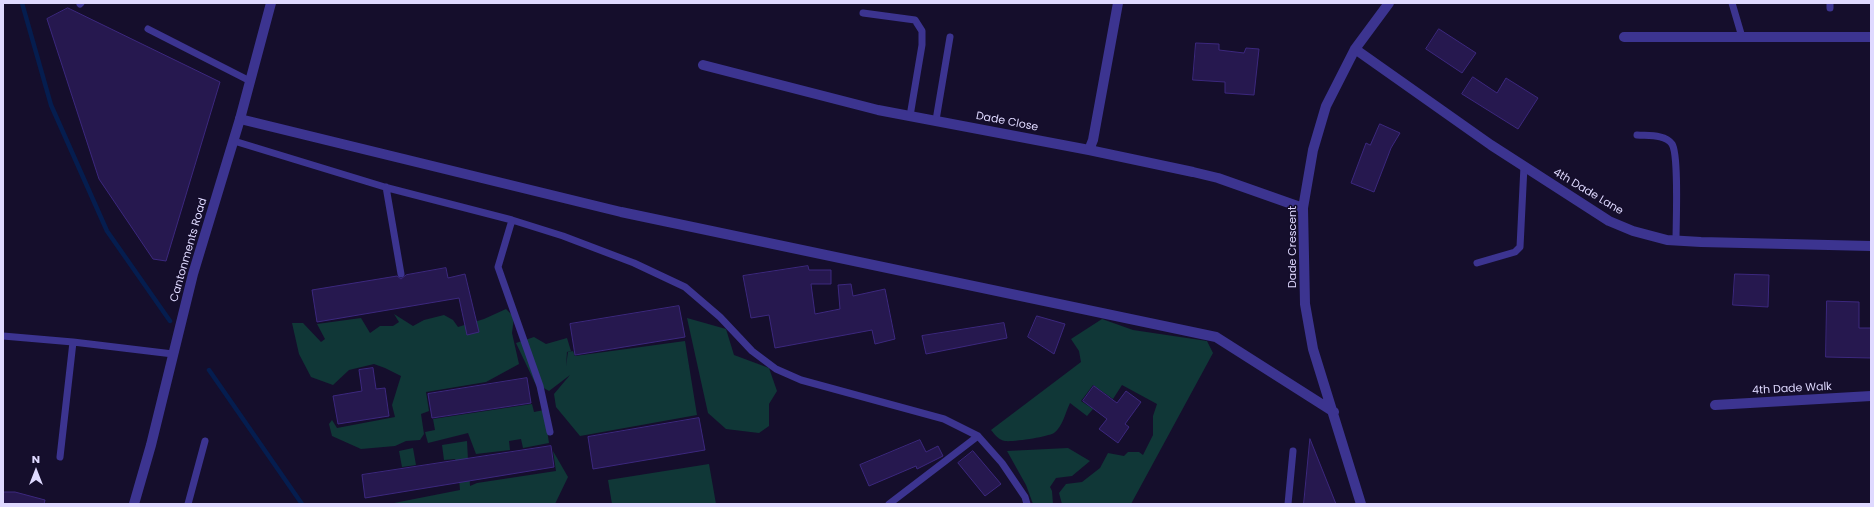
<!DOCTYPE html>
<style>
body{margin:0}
#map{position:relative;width:1874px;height:507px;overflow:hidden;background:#150e2c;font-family:Poppins,sans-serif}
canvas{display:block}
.frame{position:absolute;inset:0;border:4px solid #dfd9ff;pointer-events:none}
.north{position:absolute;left:16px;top:451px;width:40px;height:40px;-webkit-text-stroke:3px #150e2c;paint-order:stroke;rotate:0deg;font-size:11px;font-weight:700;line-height:16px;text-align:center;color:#dfd9ff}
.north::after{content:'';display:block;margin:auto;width:14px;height:18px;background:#dfd9ff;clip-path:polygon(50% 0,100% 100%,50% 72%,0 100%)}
</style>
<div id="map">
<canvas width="1874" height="507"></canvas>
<div class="frame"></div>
<div class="north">N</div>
</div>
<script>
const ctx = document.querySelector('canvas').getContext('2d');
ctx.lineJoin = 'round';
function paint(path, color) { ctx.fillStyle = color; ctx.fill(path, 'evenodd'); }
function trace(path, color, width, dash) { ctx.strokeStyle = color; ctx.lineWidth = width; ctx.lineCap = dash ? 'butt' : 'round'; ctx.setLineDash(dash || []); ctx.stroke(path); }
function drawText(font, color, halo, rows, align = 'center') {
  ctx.font = font + ' Poppins,sans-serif'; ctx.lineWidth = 3; ctx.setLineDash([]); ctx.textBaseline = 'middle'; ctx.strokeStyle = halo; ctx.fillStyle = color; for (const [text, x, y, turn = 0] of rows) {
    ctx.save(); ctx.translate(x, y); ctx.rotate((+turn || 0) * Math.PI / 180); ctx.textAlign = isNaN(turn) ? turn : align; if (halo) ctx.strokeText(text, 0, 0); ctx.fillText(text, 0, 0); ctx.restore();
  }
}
paint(new Path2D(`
 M506 309 514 317 512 333 519 364 486 382 426 392 429 411 421 414 424 434 420 440 406 441 395 446 361 449 332 436 329 424 332 420 337 428 395 417 392 405 401 376 385 368 374 364 349 370 333 385 311 377 299 354 292 323H303L321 342 325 339 317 324 361 318 370 333 380 326H393L399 322 394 314 413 326 424 320 444 315 453 320 458 327 484 319Z
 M687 318 726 329 734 355 769 368 777 391 769 404V426L759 433 726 429 708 413Z
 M1102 319 1133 330 1207 341 1213 353 1131 504H1062L1059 493 1066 484 1082 482 1100 468 1108 453 1124 456 1128 452H1139L1143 455 1153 435V416L1157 404 1122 385 1113 399 1093 385 1081 401 1093 409 1087 416 1070 403C1066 411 1062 428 1054 433 1047 437 1014 442 1005 441 999 440 995 435 991 430L1081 362 1079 351 1071 339Z
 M534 337 546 344 567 338 571 351 567 352 566 366 568 352 573 351 575 356 685 341 697 415 580 436 556 407 554 394 570 375 569 373 570 375 549 391 535 383 516 343Z
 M532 404 534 412 544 410 549 443 523 448 521 439 509 441 510 450 476 454 468 433 428 443 425 432 435 430 433 419Z
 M467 441 468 460 456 462 455 459 444 460 442 445Z
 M413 448 416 465 402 467 399 451Z
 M1068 448 1090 461 1072 476 1056 478 1050 487 1052 491 1053 504H1033L1026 485 1007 451Z
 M553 451 568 477 555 504H389L460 490 458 467H469L470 486 477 483 556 471Z
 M709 464 716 504H612L608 480Z`), '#103737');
trace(new Path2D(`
 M22 3 51 105 107 231 170 321
 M209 370 302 504`), '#051d4f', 4.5);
const building = new Path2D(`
 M68 8 220 82 166 261 153 259 99 179 47 19Z
 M1439 29 1476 53 1462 73 1426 49Z
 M1196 43 1219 44V50L1244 53 1246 48 1259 49 1254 95 1225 93V82L1193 80Z
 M1473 77 1497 93 1506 78 1538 98 1518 129 1462 94Z
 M1380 124 1400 133 1391 148 1374 192 1351 183 1366 143 1370 145Z
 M808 266 809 270H831V284H811L815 314 840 309 838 285 851 284 853 296 885 289 895 339 875 344 872 330 775 348 769 315 751 318 743 276Z
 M446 268 448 278 465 274 479 332 467 335 459 298 317 322 312 290 397 276 401 279 406 275Z
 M1735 274 1769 275 1768 307 1733 305Z
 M1827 301 1859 302V328H1871V358L1826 357Z
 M679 306 685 337 575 355 570 324Z
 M1037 316 1065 324 1054 354 1028 337Z
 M1004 323 1007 338 926 354 922 336Z
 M373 368 376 389 385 388 389 416 338 424 333 396 362 391 359 370Z
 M527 378 531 403 432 418 428 394Z
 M1094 386 1117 403 1126 391 1141 402 1125 424 1129 427 1118 443 1099 429 1107 419 1083 401Z
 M699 418 705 450 593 469 588 437Z
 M1310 439 1336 504H1304Z
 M920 440 926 452 938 446 943 456 917 469 916 466 869 486 860 465Z
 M551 446 554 467 365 498 362 475Z
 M973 451 1001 484 985 496 958 463Z
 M3 492H15L45 500 44 504H3Z`);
paint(building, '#26184f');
trace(building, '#3c287e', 1);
trace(new Path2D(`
 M1732 3 1742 37
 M80 4 81 3
 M1830 8V3
 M863 13 915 20 922 31V45L910 116
 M148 29 250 81
 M936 120 950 37
 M1637 135C1648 136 1665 134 1672 144 1679 155 1676 224 1676 240
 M234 141 388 188 512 220 563 236 634 263 685 287 720 317 752 351 776 369 801 380 944 419 978 436 1002 463 1025 497 1027 504
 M386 187 401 274
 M512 220 498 267 540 386 550 432
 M1477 263 1515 252 1520 247 1524 166
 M3 336 73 342 173 354
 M60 457 73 342
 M188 504 205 441
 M889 504 978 436
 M1288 504 1293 451`), '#3c3490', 7);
trace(new Path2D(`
 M1624 37H1871
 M1355 49 1491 145 1609 221 1633 231 1667 240 1701 242 1871 246
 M703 65 878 110 1089 150 1193 172 1218 178 1303 208
 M240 119 621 212 1216 337 1334 412
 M1089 150 1093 140 1118 3
 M1715 405 1871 396
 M1361 504 1313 349 1305 304 1303 208 1313 150 1326 106 1355 49 1389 3`), '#3c3490', 10);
trace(new Path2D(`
 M134 504 151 445 193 274 240 119 271 3`), '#3c3490', 10);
drawText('11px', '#dfd9ff', '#150e2c', [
 ["Dade Close",1007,122,11],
 ["4th Dade Lane",1588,192,31],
 ["Dade Crescent",1293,247,-90],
 ["Cantonments Road",189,250,-74],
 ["4th Dade Walk",1792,389,-3]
]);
</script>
